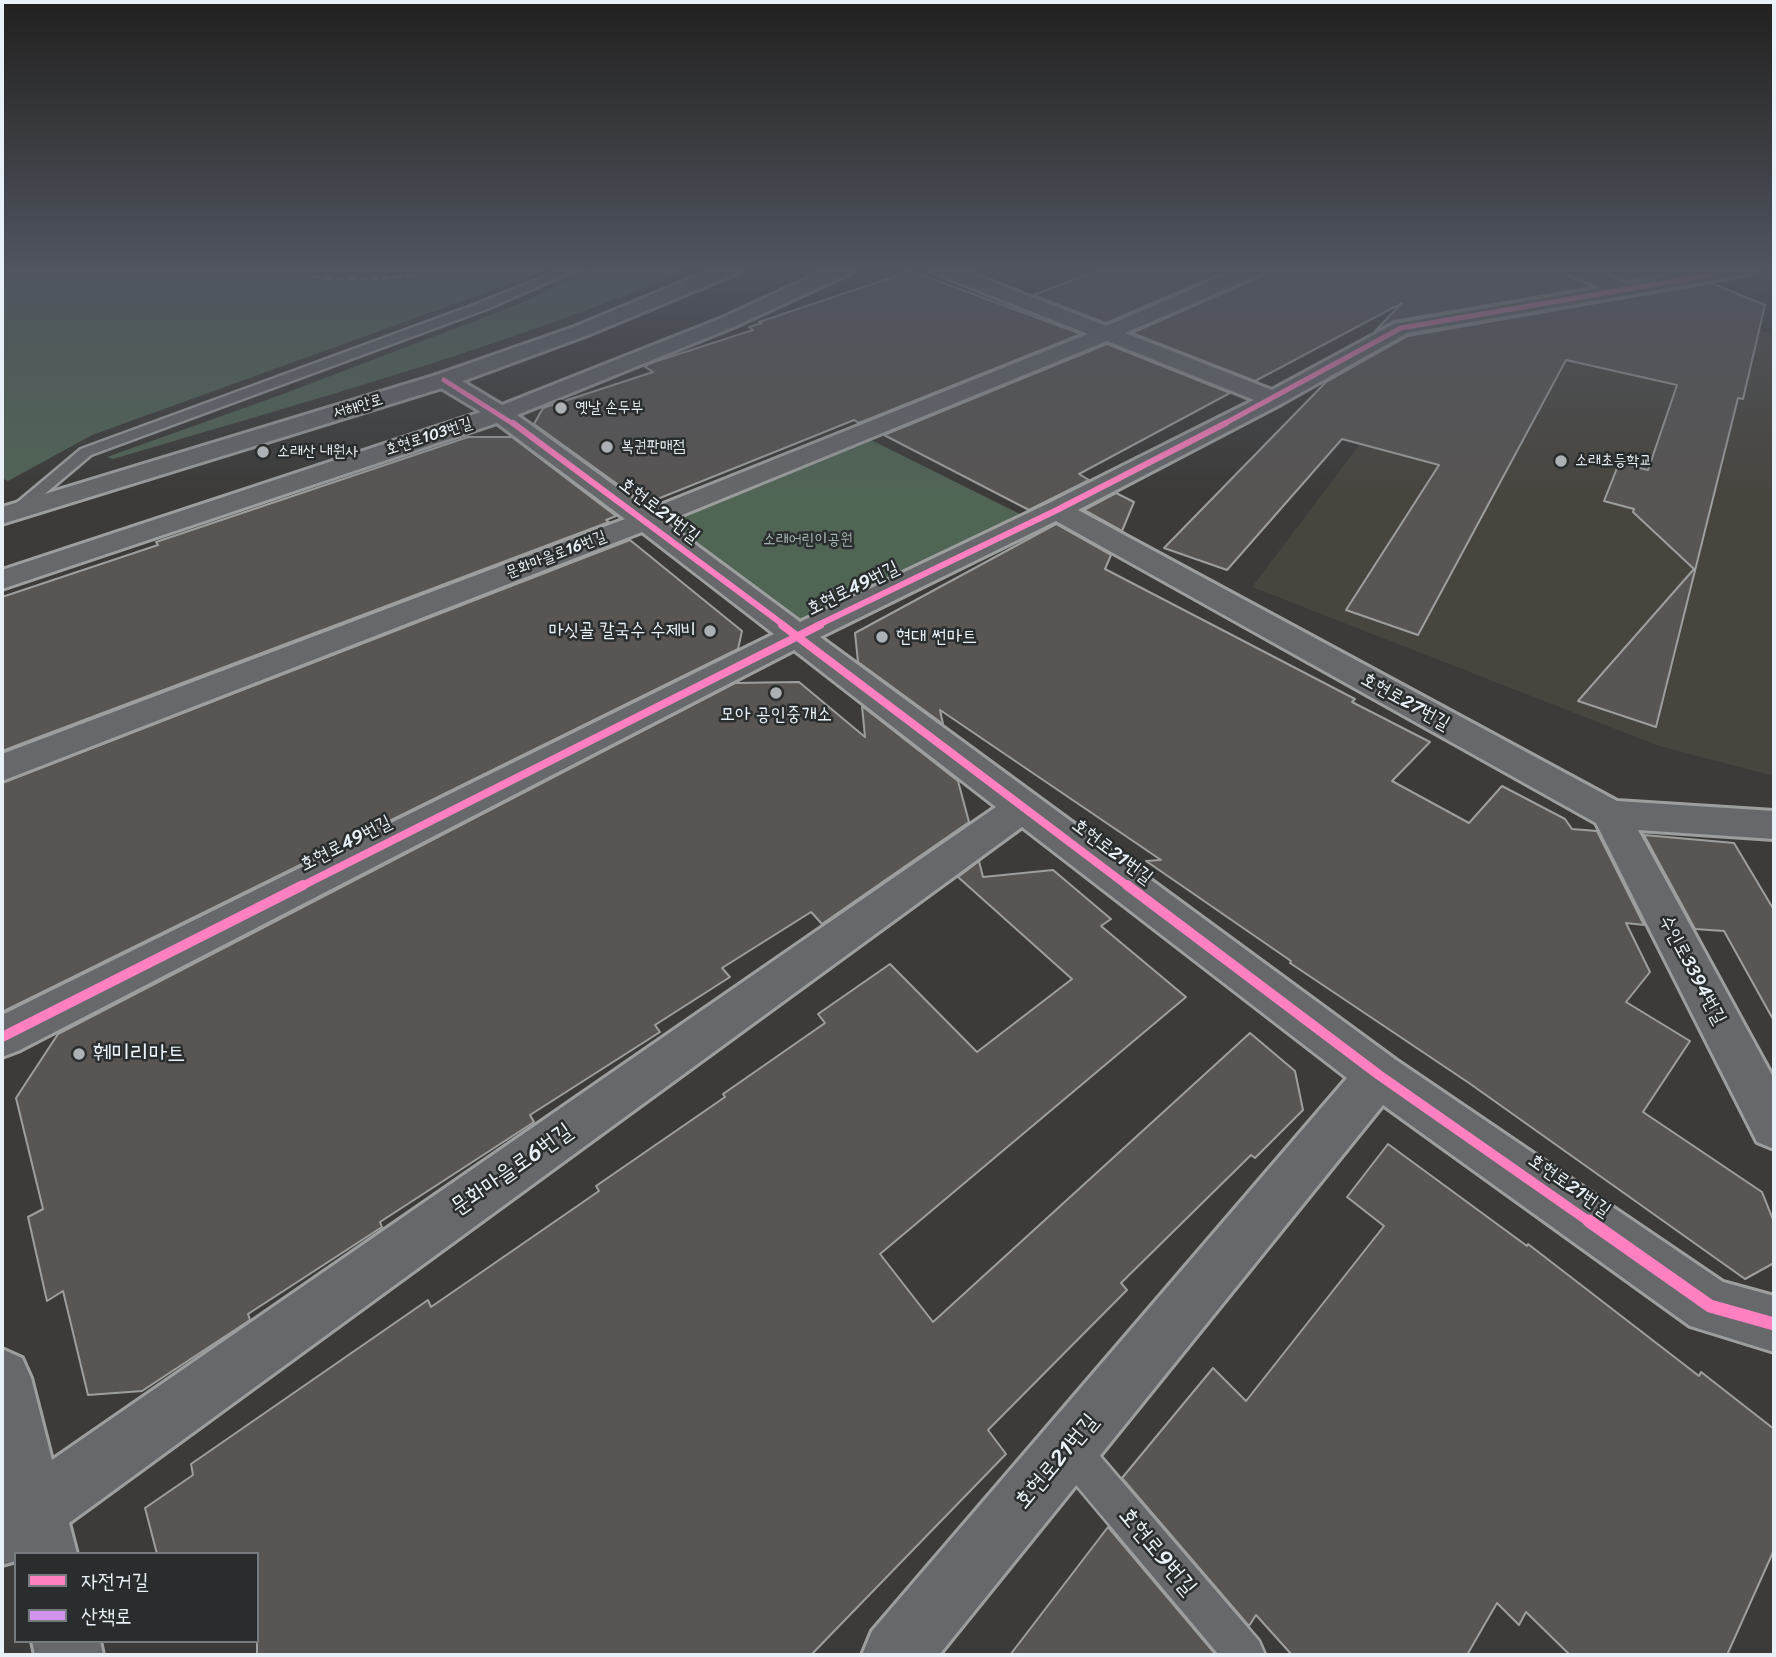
<!DOCTYPE html>
<meta charset="utf-8">
<style>
body{margin:0}
#map{position:relative;width:1776px;height:1657px;overflow:hidden;background:#3c3b39;font-family:Sriracha,"Poor Story",sans-serif}
canvas{display:block}
.frame{position:absolute;inset:0;border:4px solid #e8f1f8;pointer-events:none}
.legend{position:absolute;left:14px;top:1552px;width:245px;height:91px;box-sizing:border-box;background:#2a2d2e;border:2px solid #767b7f;margin:0;padding:9px 12px;list-style:none;font-size:21px;color:#e8f1f8}
.legend li{display:flex;align-items:center;gap:14px;height:35px}
.legend b{width:35px;border:2px solid #767b7f}
</style>
<div id="map">
<canvas width="1776" height="1657"></canvas>
<div class="frame"></div>
<ul class="legend">
<li><b style="height:9px;background:#ff80c0"></b>자전거길</li>
<li><b style="height:9px;background:#d193ec"></b>산책로</li>
</ul>
</div>
<script>
const ctx = document.querySelector('canvas').getContext('2d');
ctx.lineJoin = 'round';
function paint(path, color) { ctx.fillStyle = color; ctx.fill(path, 'evenodd'); }
function trace(path, color, width, dash) { ctx.strokeStyle = color; ctx.lineWidth = width; ctx.lineCap = dash ? 'butt' : 'round'; ctx.setLineDash(dash || []); ctx.stroke(path); }
function drawText(font, color, halo, rows, align = 'center') {
  ctx.font = font + ' Sriracha,"Poor Story",sans-serif'; ctx.lineWidth = 5; ctx.setLineDash([]); ctx.textBaseline = 'middle'; ctx.strokeStyle = halo; ctx.fillStyle = color; for (const [text, x, y, turn = 0] of rows) {
    ctx.save(); ctx.translate(x, y); ctx.rotate((+turn || 0) * Math.PI / 180); ctx.textAlign = isNaN(turn) ? turn : align; if (halo) ctx.strokeText(text, 0, 0); ctx.fillText(text, 0, 0); ctx.restore();
  }
}
paint(new Path2D(`
 M1666 289 1774 336V776L1659 746 1252 587 1449 326Z`), '#48453e');
paint(new Path2D(`
 M2 268H554L92 435 8 481 2 478Z
 M593 268H692C505 348 307 401 113 459L107 457 283 394 527 301Z
 M865 437 1028 518 799 628 657 521Z`), '#516555');
const building = new Path2D(`
 M1105 268H1234L1106 323 1033 295Z
 M1270 268H1561L1564 274 1593 287 1394 321 1375 331 1402 303 1255 381 1132 333 1267 274Z
 M1597 268H1674L1681 271 1626 281Z
 M911 271 1081 334 859 423 854 420 812 437 645 504 534 424 543 408 653 372 644 366 657 361 753 330 749 327 762 323 759 322Z
 M1711 283 1765 305 1743 399 1738 398 1656 727 1578 701 1694 569 1633 512 1634 509 1604 501 1619 463 1648 470 1677 385 1566 360 1418 635 1346 610 1439 465 1342 439 1227 570 1164 548 1326 382 1408 336Z
 M1107 344 1230 393 1079 474 1089 480 1029 510 884 435Z
 M468 437H512L616 516 606 520 609 522 2 751V597L158 545 156 542Z
 M1116 493 1134 502 1122 531 1084 510Z
 M1056 524 1111 555 1105 569 1355 699 1352 702 1430 742 1392 781 1469 823 1502 786 1565 819 1572 829 1597 831 1644 925 1626 923 1650 972 1626 1002 1690 1041 1643 1112 1762 1192 1774 1222V1263L1745 1279 1469 1083 1290 963 1291 961 1146 861 1161 860 940 710 943 724 858 662 855 633Z
 M630 540 742 631 738 649 2 1012V783Z
 M799 682 865 737 862 706 958 781 969 822 822 924 811 912 722 968 730 977 655 1025 660 1032 530 1115 534 1122 380 1222 382 1227 248 1314 250 1320 142 1391 88 1395 63 1291 47 1301 28 1217 43 1209 16 1098 58 1034 735 683Z
 M1644 835 1734 843 1774 910V1021L1724 931 1695 929Z
 M979 861 983 877 1053 870 1111 919 1101 926 1186 997 880 1254 933 1322 1250 1033 1295 1071 1303 1110 1255 1158 1251 1155 1121 1283 1127 1290 988 1430 1006 1454 811 1655H257V1554H157L145 1508 193 1475 191 1464 428 1300 431 1307 599 1191 596 1186 725 1097 723 1094 825 1023 818 1014 890 964 977 1052 1072 979 958 877Z
 M1388 1144 1527 1246 1528 1244 1699 1376 1701 1372 1774 1429V1550L1727 1655H1570L1526 1612 1519 1625 1497 1603 1467 1655H1292L1256 1615 1249 1626 1122 1478 1213 1368 1246 1401 1384 1226 1347 1197Z
 M1108 1527 1216 1655H1010Z`);
paint(building, '#585553');
trace(building, '#9d9f9f', 2);
const service = new Path2D(`
 M565 268H581L487 309 91 455 21 514 15 516 7 511 81 449 479 303Z
 M1069 1430 1082 1435 1259 1641 1265 1655H1219L1056 1461 1051 1448 1056 1435Z`);
const minor = new Path2D(`
 M830 268H855L853 272 736 326 517 415 648 510 1088 334 932 272 930 268H957L1106 326 1242 268H1268L1266 272 1125 333 1272 390 1394 324 1602 288 1565 272 1563 268H1589L1626 284 1714 268H1759L1750 274 1407 333 1281 404 1078 510 1617 801 1774 811V839L1638 830 1774 1079V1149L1757 1142 1596 823 1056 521 820 637 1396 1060 1723 1282 1774 1296V1352L1690 1326 1383 1105 939 1655H862L872 1631 1347 1078 1022 827 69 1523 77 1554H16V1561L2 1565V1349L22 1358 31 1378 52 1460 996 807 794 650 18 1051 2 1057V1015L774 634 642 532 2 781V754L625 519 497 423 2 589V570L481 412 436 385 433 380 436 375H452L502 405 722 318ZM1107 341 1254 400 1047 504 800 622 665 522Z
 M32 1641H100L103 1655H35Z`);
const secondary = new Path2D(`
 M716 268H742L740 272 588 335 452 385 2 524V507L436 375 574 327Z`);
trace(service, '#9d9f9f', 5);
trace(minor, '#9d9f9f', 6);
trace(secondary, '#9d9f9f', 6);
paint(service, '#66686b');
paint(minor, '#66686b');
paint(secondary, '#66686b');
trace(new Path2D(`
 M300 268 296 271C333 288 441 272 485 268`), '#d193ec', 3.5, [8, 3.5]);
trace(new Path2D(`
 M444 380 515 425
 M1222 425 1401 328 1750 268`), '#ff80c0', 5);
trace(new Path2D(`
 M513 423 785 626
 M816 626 1057 510 1226 423`), '#ff80c0', 6);
trace(new Path2D(`
 M782 625 1129 887
 M300 887 820 625`), '#ff80c0', 8);
trace(new Path2D(`
 M1127 885 1379 1075 1591 1223
 M2 1037 303 885`), '#ff80c0', 10);
trace(new Path2D(`
 M1589 1221 1710 1306 1774 1324`), '#ff80c0', 13);
const sky = ctx.createLinearGradient(0, 0, 0, 500);
sky.addColorStop(0, '#21201f');
sky.addColorStop(0.54, '#50555f');
sky.addColorStop(1, '#50555f00');
ctx.fillStyle = sky;
ctx.fillRect(0, 0, 1776, 500);
for (const [x, y, r, color] of [
 [561,408,7,"#acb1b5"],
 [607,447,7,"#acb1b5"],
 [263,452,7,"#acb1b5"],
 [1561,461,7,"#acb1b5"],
 [710,631,7,"#acb1b5"],
 [882,637,7,"#acb1b5"],
 [776,693,7,"#acb1b5"],
 [79,1054,7,"#acb1b5"]
]) { const dot = new Path2D(); dot.arc(x, y, r, 0, 2 * Math.PI); ctx.fillStyle = color; ctx.fill(dot); trace(dot, '#2a2d2e', 2.5); }
drawText('16px', '#e8f1f8', '#2a2d2e', [
 ["서해안로",358,407,-17],
 ["호현로103번길",429,437,-18],
 ["문화마을로16번길",556,555,-21]
]);
drawText('16px', '#e8f1f8', '#2a2d2e', [
 ["옛날 손두부",575,408],
 ["복권판매점",621,447],
 ["소래산 내원사",277,452],
 ["소래초등학교",1575,461]
], 'left');
drawText('16px', '#a5b5b0', '#2a2d2e', [
 ["소래어린이공원",808,540]
]);
drawText('19px', '#e8f1f8', '#2a2d2e', [
 ["호현로21번길",659,511,37],
 ["호현로49번길",853,589,-26],
 ["호현로27번길",1405,702,29],
 ["호현로49번길",346,844,-27],
 ["호현로21번길",1112,852,37],
 ["수인로3394번길",1692,970,62],
 ["호현로21번길",1569,1186,35]
]);
drawText('19px', '#e8f1f8', '#2a2d2e', [
 ["마싯골 칼국수 수제비",696,631],
 ["현대 썬마트",896,637,"left"],
 ["모아 공인중개소",776,715,"center"]
], 'right');
drawText('23px', '#e8f1f8', '#2a2d2e', [
 ["훼미리마트",93,1054]
], 'left');
drawText('23px', '#e8f1f8', '#2a2d2e', [
 ["문화마을로6번길",512,1170,-35],
 ["호현로21번길",1057,1462,-50],
 ["호현로9번길",1157,1552,50]
]);
</script>
